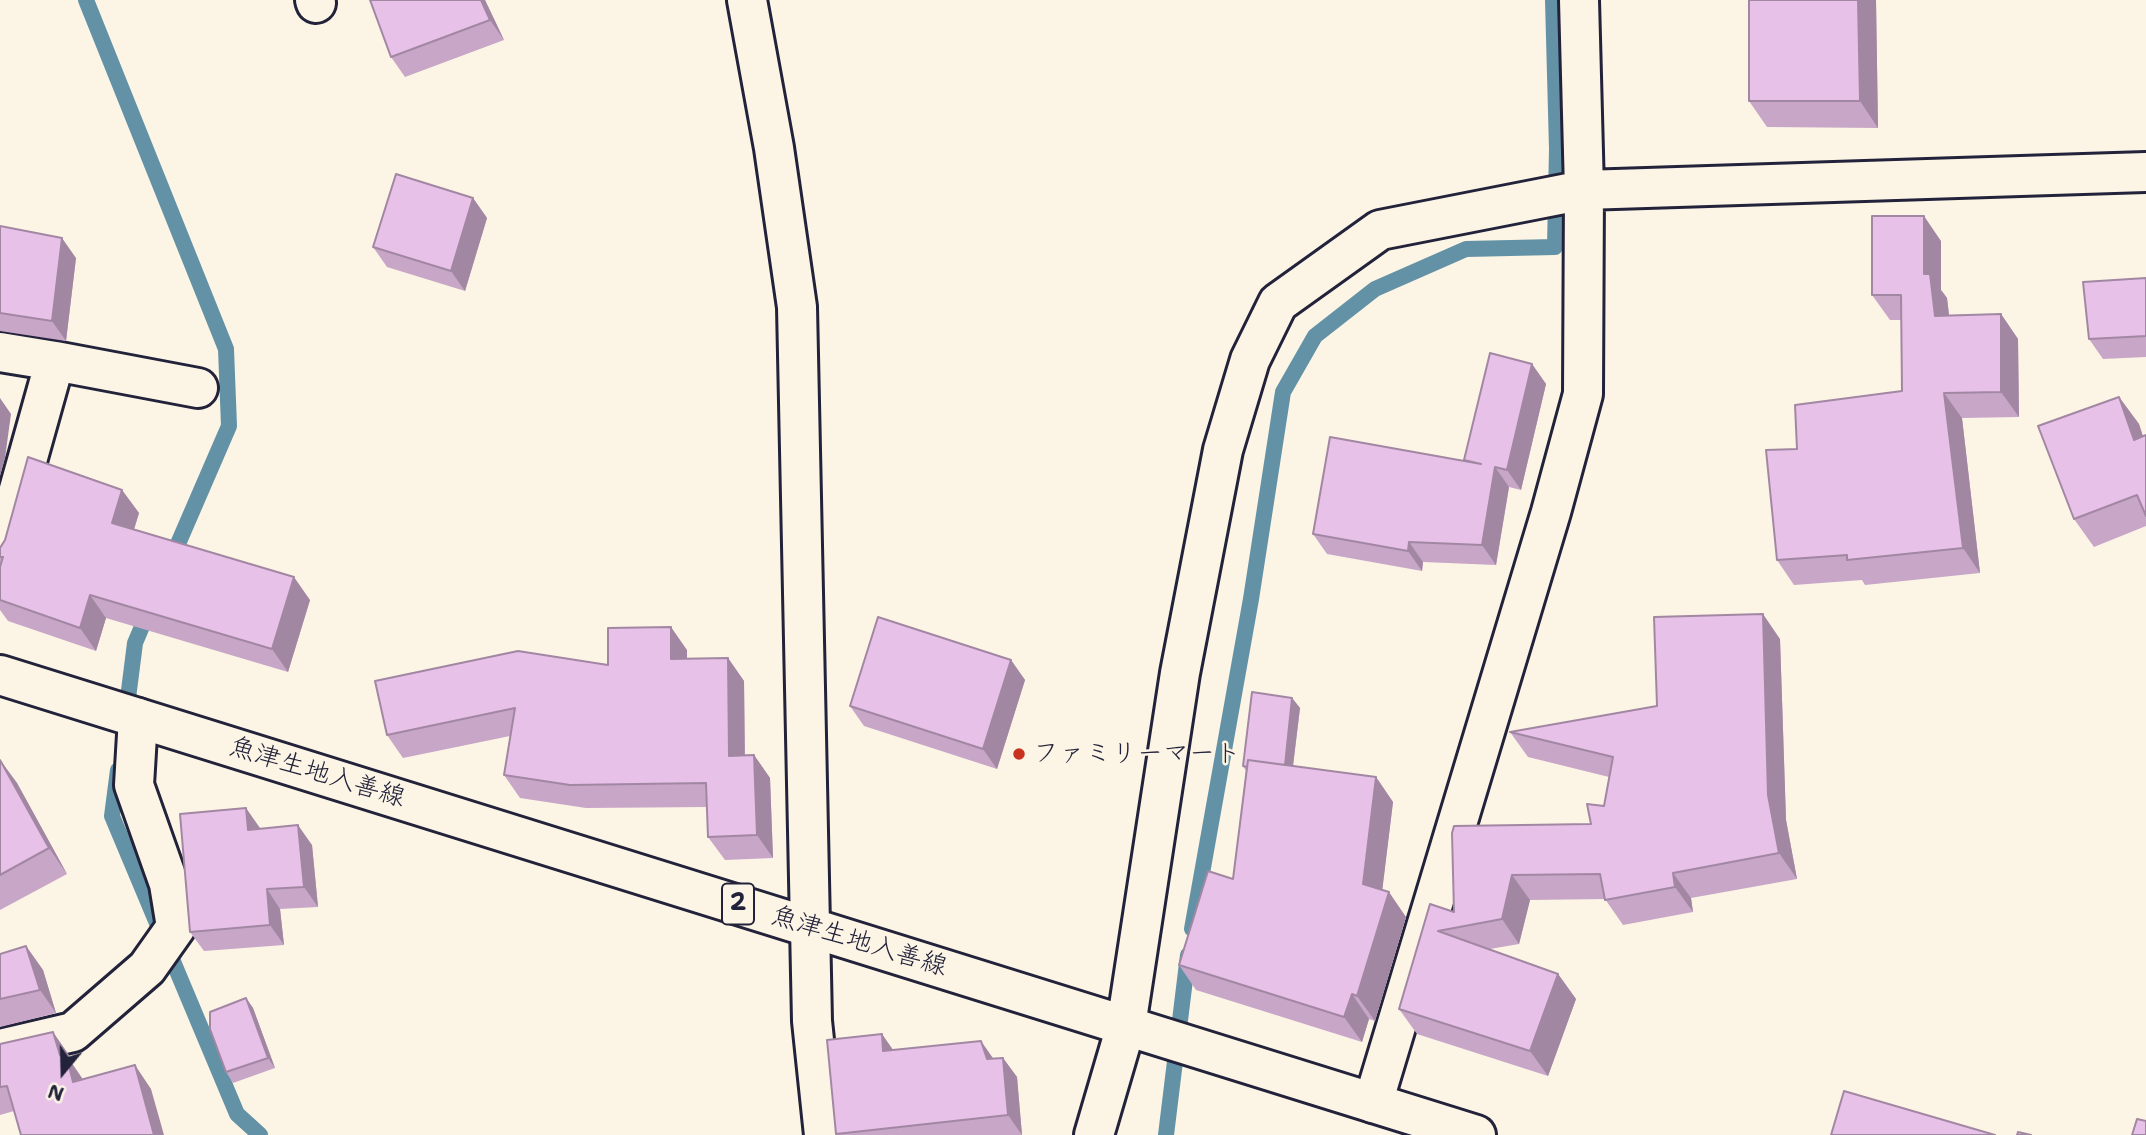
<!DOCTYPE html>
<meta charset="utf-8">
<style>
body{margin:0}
#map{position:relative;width:2146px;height:1135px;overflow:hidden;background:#fcf5e5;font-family:"Shantell Sans",sans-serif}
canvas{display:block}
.north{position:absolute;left:28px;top:1037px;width:70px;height:70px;-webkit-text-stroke:5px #fcf5e5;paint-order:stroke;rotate:199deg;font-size:19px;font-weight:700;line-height:28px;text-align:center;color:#22223b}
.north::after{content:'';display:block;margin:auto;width:24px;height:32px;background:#22223b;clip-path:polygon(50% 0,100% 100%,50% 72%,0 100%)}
</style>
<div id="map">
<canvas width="2146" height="1135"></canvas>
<div class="north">N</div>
</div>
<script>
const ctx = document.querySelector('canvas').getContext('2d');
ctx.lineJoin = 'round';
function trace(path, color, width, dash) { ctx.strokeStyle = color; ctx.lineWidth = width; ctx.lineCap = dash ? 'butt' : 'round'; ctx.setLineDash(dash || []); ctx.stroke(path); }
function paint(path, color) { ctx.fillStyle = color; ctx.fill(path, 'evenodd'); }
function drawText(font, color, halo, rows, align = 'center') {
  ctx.font = font + ' "Shantell Sans","Klee One",sans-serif'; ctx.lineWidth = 5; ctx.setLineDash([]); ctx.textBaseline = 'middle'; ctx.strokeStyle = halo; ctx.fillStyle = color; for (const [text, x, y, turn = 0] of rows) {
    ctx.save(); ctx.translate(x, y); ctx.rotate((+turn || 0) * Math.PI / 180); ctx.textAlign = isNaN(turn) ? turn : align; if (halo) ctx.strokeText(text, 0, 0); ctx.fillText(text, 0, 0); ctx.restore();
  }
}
trace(new Path2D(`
 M86 0 226 349 229 426 171 560
 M126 714 135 643 149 610
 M118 770 112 816 237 1114 260 1135
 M1192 929 1251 599 1283 392 1315 336 1375 289 1466 249 1555 247 1557 149 1553 0
 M1166 1135 1188 955`), '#6392a6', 16);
const minor = new Path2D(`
 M315 0 316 3
 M747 0 774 148 797 307 812 1021 824 1135
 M0 352 55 361
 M0 557 55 361 198 388
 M0 1049 73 1032 147 968 176 927 169 884 134 785 138 718
 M1373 1103 1551 512 1583 394 1584 190 1579 0
 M1094 1135 1126 1026 1180 673 1223 450 1250 360 1278 303 1380 230 1584 190 2146 172`);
const major = new Path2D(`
 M0 675 1476 1135`);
trace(minor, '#22223b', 44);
trace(major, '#22223b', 44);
trace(minor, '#fcf5e5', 38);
trace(major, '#fcf5e5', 38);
paint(new Path2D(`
 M370 0H485L504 40 405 77 391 57Z
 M1876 0 1878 128 1767 127 1749 101Z
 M473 198 487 218 465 291 387 267 373 247Z
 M0 226 76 258 66 341 0 331Z
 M1941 241V290L1947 298 1949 315 2001 314 2018 339 2019 417 1962 418 1980 573 1865 585 1862 580 1794 585 1777 560 1797 449 1902 391 1901 320H1890L1872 295Z
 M2146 278V357L2103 359 2089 339Z
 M1532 364 1546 384 1521 490 1509 487 1496 565 1423 562 1422 571 1327 554 1313 534 1465 461Z
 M2119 397 2139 424 2143 436 2146 435V526L2094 547 2074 519Z
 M122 490 139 513 134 529 310 600 288 672 106 618 96 651 8 621 0 610V548Z
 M1780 639 1786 820 1797 879 1691 898 1693 912 1623 925 1605 899 1530 900 1519 944 1490 949 1558 974 1576 999 1548 1076 1417 1034 1399 1009 1430 904 1454 912 1591 824 1604 806 1609 777 1528 757 1510 732 1657 706Z
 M687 650V659L728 658 744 681 745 755H754L770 778 773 858 725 860 708 837 707 807 586 808 520 798 504 775 510 736 403 758 387 735 608 665Z
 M1011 660 1025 680 997 769 864 726 850 706Z
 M1292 698 1300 708 1293 766 1376 777 1393 802 1382 890 1406 917 1375 1021 1369 1019 1362 1042 1196 990 1179 965 1233 879 1246 771 1243 766Z
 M0 760 17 783 67 874 0 910Z
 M260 829 312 845 318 907 280 909 284 945 204 951 190 932Z
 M26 946 43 970 56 1013 0 1027V954Z
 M246 998 253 1008 275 1068 233 1083 226 1072Z
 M0 1044 69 1055 71 1062 83 1080 151 1089 14 1111 0 1115Z
 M893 1050 993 1059 1003 1058 1017 1077 1022 1135H837L836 1134Z`), '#c8a6c8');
paint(new Path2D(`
 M481 0H485L504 40 490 20Z
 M1858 0H1876L1878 128 1860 101Z
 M473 198 487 218 465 291 451 271Z
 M1924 216 1941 241V290L1947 298 1952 340 1935 316 1924 274Z
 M62 238 76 258 66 341 52 321Z
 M2001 314 2018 339 2019 417 2001 392Z
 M1532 364 1546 384 1521 490 1507 470Z
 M1944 393 1962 418 1980 573 1963 548Z
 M2119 397 2139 424 2146 446 2134 440Z
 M0 398 11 414 5 458 0 476Z
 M1495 467 1509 487 1496 565 1482 545Z
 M122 490 139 513 129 546 112 523Z
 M1409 542 1423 562 1422 571 1408 551Z
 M294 577 310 600 288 672 272 649Z
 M90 595 106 618 96 651 80 628Z
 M1763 614 1780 639 1786 820 1797 879 1779 853 1768 795Z
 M671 627 687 650V682L671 659Z
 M728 658 744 681 745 779 729 756Z
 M1011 660 1025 680 997 769 983 749Z
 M1292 698 1300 708 1291 782 1284 772Z
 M754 755 770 778 773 858 757 835Z
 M0 760 17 783 67 874 49 848Z
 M1376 777 1393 802 1380 909 1363 884Z
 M246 808 260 828 248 830Z
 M298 825 312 845 318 907 304 887Z
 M1673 873 1691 898 1693 912 1675 887Z
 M1512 875 1530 900 1519 944 1502 919Z
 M267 889 280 909 284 945 270 925Z
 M1389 892 1406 917 1375 1021 1357 996Z
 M26 946 43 970 56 1013 40 990Z
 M1558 974 1576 999 1548 1076 1530 1051Z
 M1352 994 1369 1019 1362 1042 1344 1017Z
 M246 998 253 1008 275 1068 268 1058Z
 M53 1032 69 1055 71 1062 82 1078 90 1106 73 1082 60 1055Z
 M882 1034 896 1054 883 1051Z
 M981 1041 995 1061 987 1059Z
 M1003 1058 1017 1077 1022 1135 1008 1115Z
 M135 1065 151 1089 164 1135H154Z`), '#a287a3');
const building = new Path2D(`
 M370 0H481L490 20 391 57Z
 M1749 0H1858L1860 101H1749Z
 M396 174 473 198 451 271 373 247Z
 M1872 216H1924V274H1930L1935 316 2001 314V392L1944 393 1963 548 1847 560V555L1777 560 1766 450 1797 449 1795 405 1902 391 1901 295H1872Z
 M0 226 62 238 52 321 0 313Z
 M2146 278V336L2089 339 2083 282Z
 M1490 353 1532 364 1507 470 1495 467 1482 545 1409 542 1408 551 1313 534 1330 437 1481 464 1464 460Z
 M2119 397 2134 440 2146 435V516L2137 495 2074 519 2038 426Z
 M28 457 122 490 112 523 294 577 272 649 90 595 80 628 0 600V567L3 557H0V548L5 540Z
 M1763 614 1768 795 1779 853 1673 873 1675 887 1605 900 1600 874 1512 875 1502 919 1438 931 1558 974 1530 1051 1399 1009 1430 904 1454 912 1452 833 1454 826 1591 824 1587 804 1604 806 1613 757 1510 732 1657 706 1654 617Z
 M878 617 1011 660 983 749 850 706Z
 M671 627V659L728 658 729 756 754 755 757 835 708 837 706 783 570 785 504 775 515 708 387 735 375 681 518 651 608 665V628Z
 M1252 692 1292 698 1285 765 1248 760 1247 767 1243 766Z
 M0 760 49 848 0 875Z
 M1248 760 1376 777 1363 884 1389 892 1357 996 1352 994 1344 1017 1179 965 1208 871 1233 879Z
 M246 808 248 830 298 825 304 887 267 889 270 925 190 932 180 814Z
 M26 946 40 990 0 999V954Z
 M246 998 268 1058 226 1072 210 1029V1012Z
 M53 1032 60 1055 66 1054 73 1082 135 1065 154 1135H21L7 1086 0 1087V1044Z
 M882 1034 883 1051 981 1041 987 1059 1003 1058 1008 1115 836 1134 827 1040Z
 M1844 1091 1995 1135H1831Z
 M2137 1119 2146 1121V1135H2132Z
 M2018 1132 2031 1135H2017Z`);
paint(building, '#e8c1e9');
trace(building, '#a287a3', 2);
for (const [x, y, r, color] of [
 [1019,754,7,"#c8321e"]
]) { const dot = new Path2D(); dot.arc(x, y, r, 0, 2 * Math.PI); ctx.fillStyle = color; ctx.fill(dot); trace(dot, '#fcf5e5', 2.5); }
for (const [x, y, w] of [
 [738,904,32]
]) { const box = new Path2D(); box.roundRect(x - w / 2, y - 20.5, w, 41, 5); ctx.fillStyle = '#fcf5e5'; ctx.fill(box); trace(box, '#22223b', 2); }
drawText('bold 24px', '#22223b', null, [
 ["2",738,904]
]);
drawText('26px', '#22223b', '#fcf5e5', [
 ["ファミリーマート",1033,754]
], 'left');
drawText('26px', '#22223b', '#fcf5e5', [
 ["魚津生地入善線",317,773,17],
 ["魚津生地入善線",859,942,17]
]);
</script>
